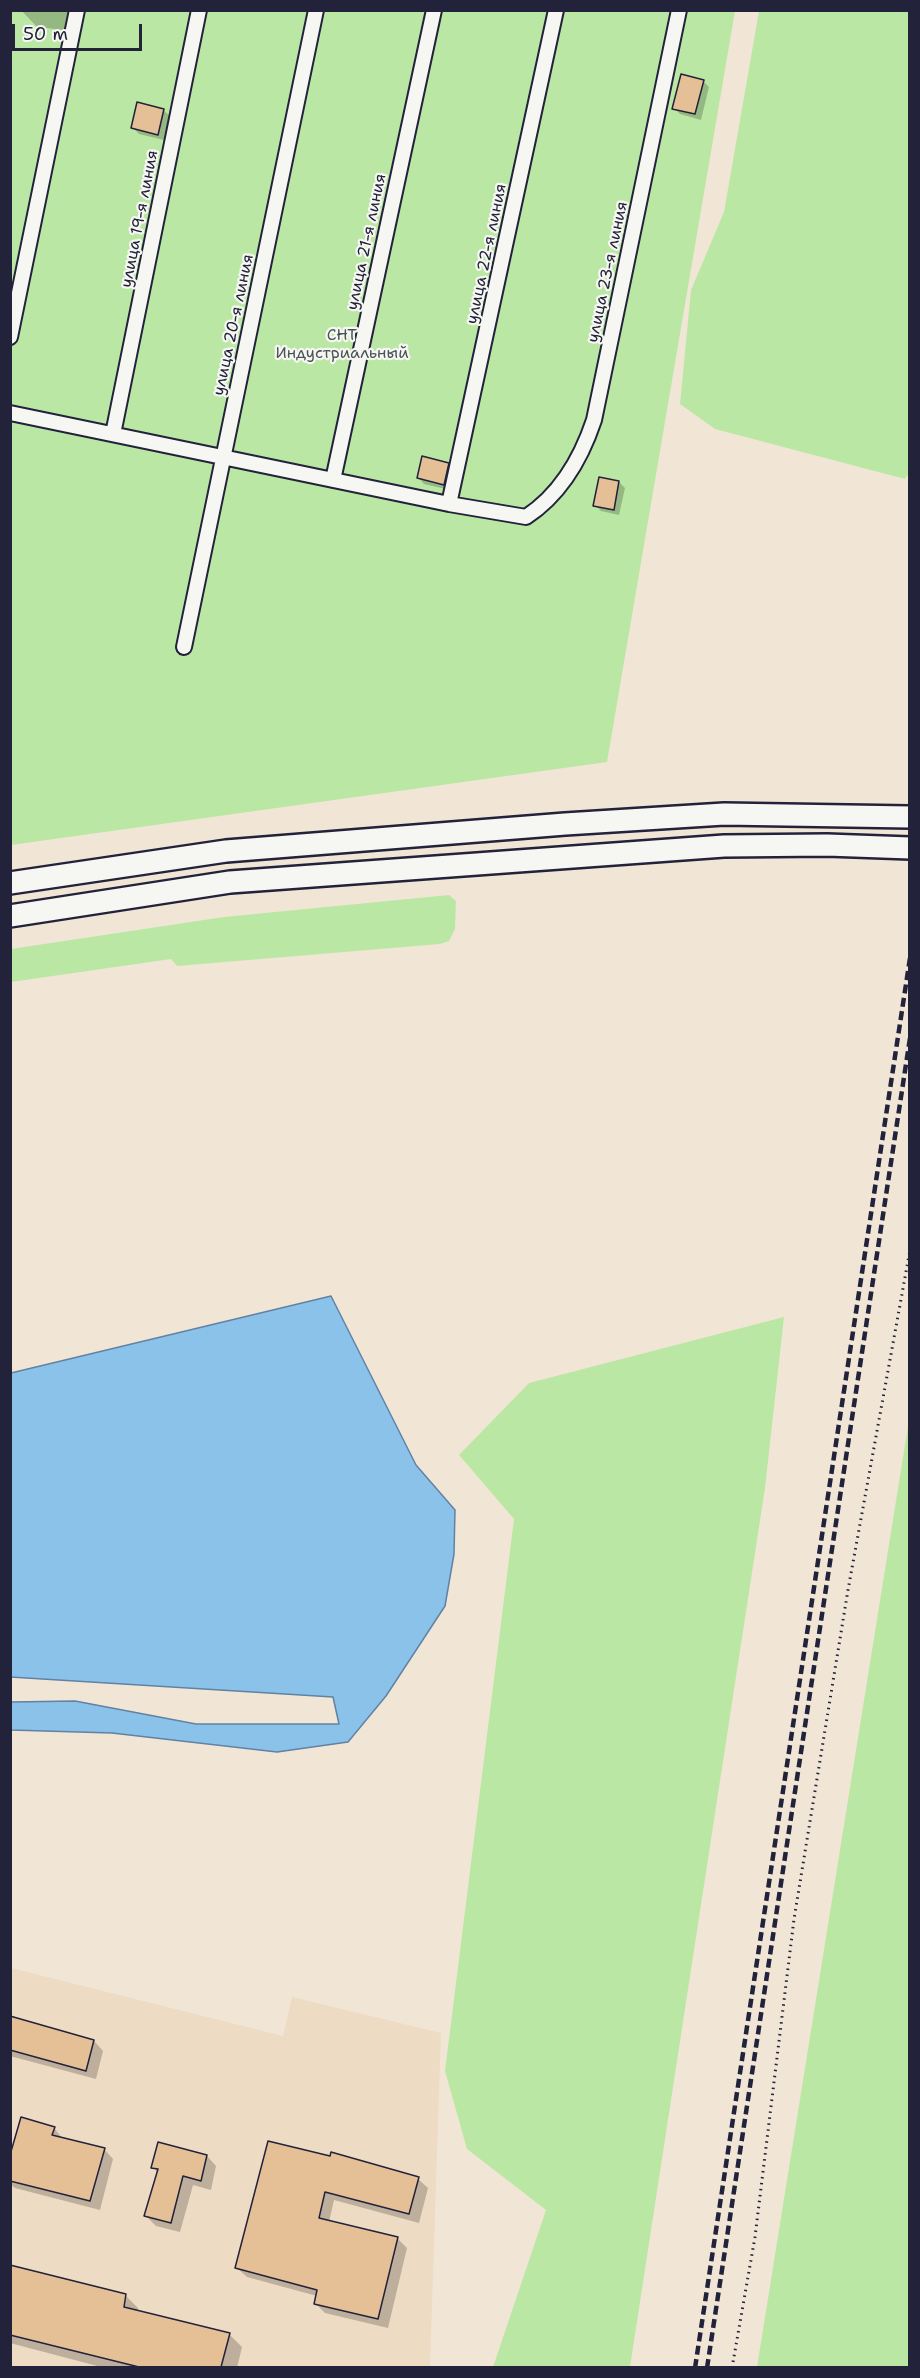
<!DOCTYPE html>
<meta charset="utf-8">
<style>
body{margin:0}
#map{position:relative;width:920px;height:2378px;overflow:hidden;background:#f1e6d6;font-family:"Shantell Sans",sans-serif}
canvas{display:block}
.frame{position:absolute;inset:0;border:12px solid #22223b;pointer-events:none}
.scale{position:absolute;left:12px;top:24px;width:130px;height:27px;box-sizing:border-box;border:3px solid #22223b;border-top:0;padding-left:8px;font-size:18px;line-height:21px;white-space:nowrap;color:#22223b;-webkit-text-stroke:4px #f6f6f2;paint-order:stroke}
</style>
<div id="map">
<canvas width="920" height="2378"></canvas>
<div class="frame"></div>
<div class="scale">50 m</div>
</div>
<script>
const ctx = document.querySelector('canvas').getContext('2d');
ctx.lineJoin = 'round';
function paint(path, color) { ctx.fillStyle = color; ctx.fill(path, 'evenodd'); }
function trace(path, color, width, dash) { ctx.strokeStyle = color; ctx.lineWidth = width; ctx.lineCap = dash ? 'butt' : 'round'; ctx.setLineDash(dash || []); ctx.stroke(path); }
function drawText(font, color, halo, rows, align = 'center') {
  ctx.font = font + ' "Shantell Sans",sans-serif'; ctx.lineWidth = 4.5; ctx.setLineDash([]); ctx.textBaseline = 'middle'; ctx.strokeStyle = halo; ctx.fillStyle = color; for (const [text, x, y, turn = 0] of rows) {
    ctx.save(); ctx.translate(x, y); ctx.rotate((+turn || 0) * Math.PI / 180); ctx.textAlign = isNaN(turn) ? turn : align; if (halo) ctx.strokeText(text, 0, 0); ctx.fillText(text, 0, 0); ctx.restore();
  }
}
paint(new Path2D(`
 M11 1968 283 2036 292 1997 441 2033 430 2367 11 2368Z`), '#eddbc3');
paint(new Path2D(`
 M10 11H735L607 762 11 845Z
 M759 11H909L910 471 905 479 715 429 680 404 691 290 724 212Z
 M449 895 456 901 455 929 449 941 440 944 177 966 171 959 11 982V949L224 917Z
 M784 1317 765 1488 630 2367H493L546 2210 467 2149 445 2071 514 1519 459 1455 529 1383Z
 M909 1420V2367H757Z`), '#bbe7a4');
const water = new Path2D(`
 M331 1296 416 1465 455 1510 454 1554 445 1606 386 1696 348 1742 277 1752 112 1733 11 1730V1702L75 1701 196 1724H339L333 1697 10 1677 11 1373Z`);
paint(water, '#8bc2e9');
trace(water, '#6182a3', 1.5);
paint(new Path2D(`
 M21 10H75L72 31 37 27Z
 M703 81 709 87 701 120 680 114 674 108Z
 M163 110 170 116 164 140 139 134 133 128Z
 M448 464 454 470 450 490 424 484 418 477Z
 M619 482 625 488 619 515 601 511 595 505Z
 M10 2018 94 2041 103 2051 96 2079 10 2056Z
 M54 2128 63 2139 104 2149 113 2159 100 2210 15 2188 10 2184V2161Z
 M269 2143 418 2179 428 2188 419 2223 334 2200 329 2222 397 2238 407 2248 388 2328 325 2313 315 2303 317 2296 247 2277 237 2268Z
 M207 2156 216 2166 211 2190 193 2185 180 2232 156 2226 146 2216 158 2173 153 2167Z
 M10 2266 125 2295 138 2308V2312L229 2334 242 2347 237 2368H105L10 2343Z`), '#0003');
const building = new Path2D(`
 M681 74 704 80 695 114 672 109Z
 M137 102 164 109 158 135 131 128Z
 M422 456 449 463 444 485 417 478Z
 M599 477 619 481 614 510 593 506Z
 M10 2016 94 2040 86 2071 10 2050Z
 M21 2117 55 2127 52 2135 105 2148 90 2201 10 2181V2155Z
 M268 2141 330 2156 331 2152 419 2177 409 2214 325 2192 319 2218 398 2237 378 2319 314 2304 317 2290 235 2268Z
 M158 2142 207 2155 201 2181 183 2176 171 2223 144 2216 158 2169 151 2168Z
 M10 2265 126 2294 124 2307 230 2333 221 2367H139L10 2335Z`);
paint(building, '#e5c096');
trace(building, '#22223b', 1.5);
const street = new Path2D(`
 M10 337 77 10
 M10 413 449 504 526 517C561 494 581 459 594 420L679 10
 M113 434 199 10
 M333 480 434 10
 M449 504 556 10
 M184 647 316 10`);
const primary = new Path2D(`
 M10 883 226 851 565 824 724 814 910 817
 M10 916 230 882 724 846 827 845 910 848`);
trace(street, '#22223b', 18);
trace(primary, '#22223b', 26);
trace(new Path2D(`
 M732 2368 755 2237 794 1919 848 1590 910 1250`), '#22223b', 3, [1.5, 4.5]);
trace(street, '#f6f6f2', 14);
trace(primary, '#f6f6f2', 21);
trace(new Path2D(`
 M695 2368 910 958
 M707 2368 910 1038`), '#22223b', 4.5, [9, 4.5]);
drawText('16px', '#22223b', '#f6f6f2', [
 ["улица 19-я линия",140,219,-79],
 ["улица 21-я линия",367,242,-78],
 ["улица 22-я линия",487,254,-78],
 ["улица 23-я линия",608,272,-78],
 ["улица 20-я линия",234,325,-78]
]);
drawText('16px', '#485355', '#f6f6f2', [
 ["СНТ",342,336],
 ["Индустриальный",342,354]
]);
</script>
